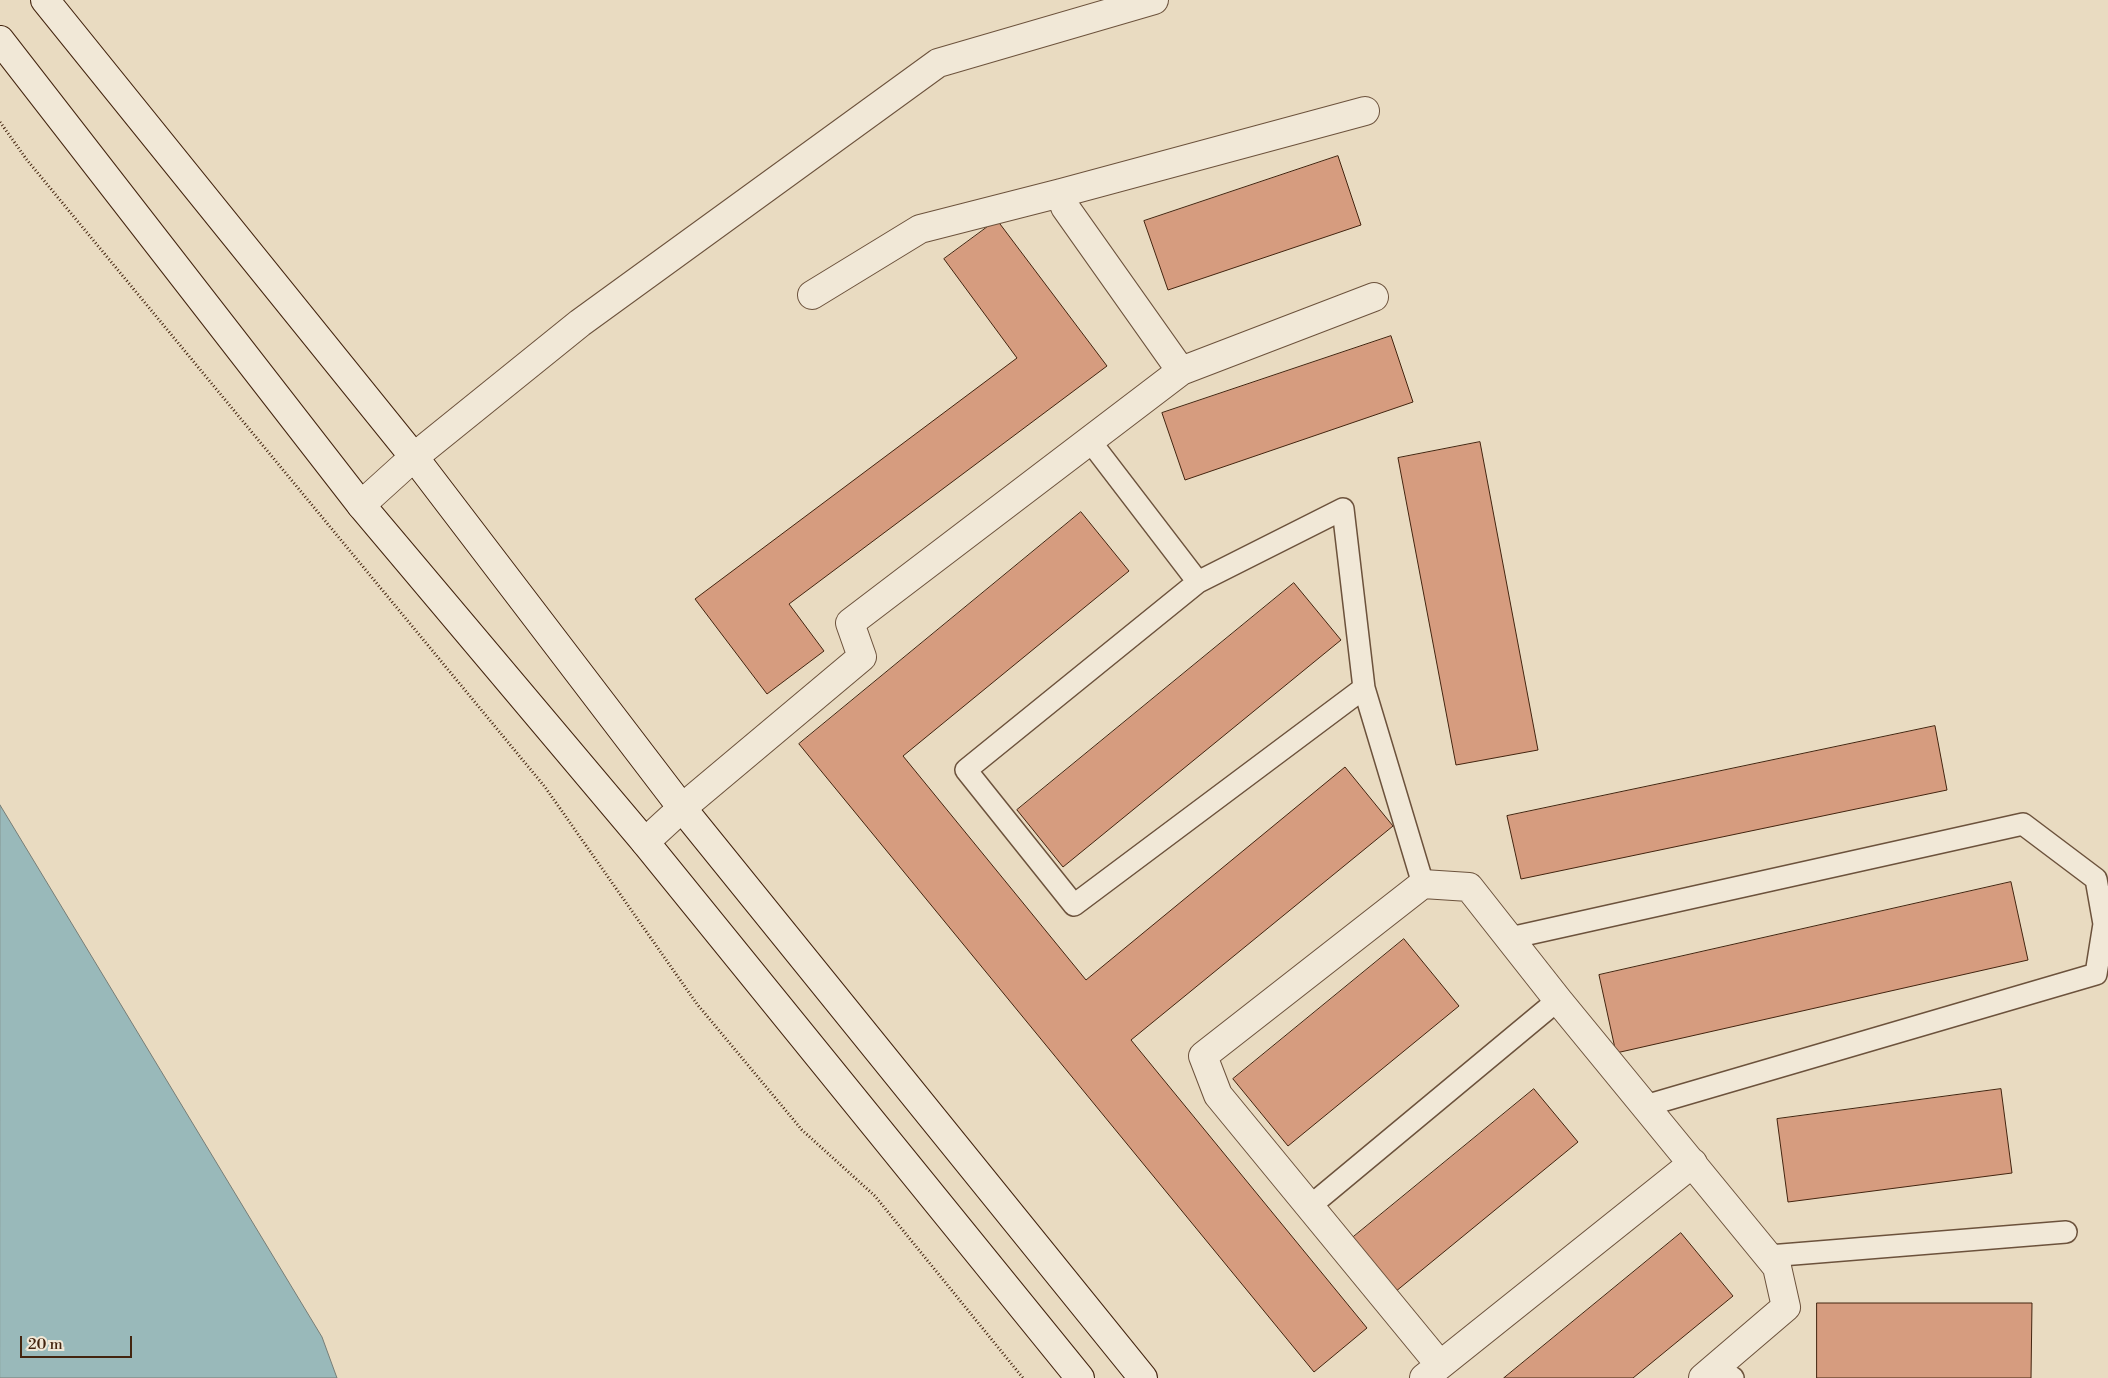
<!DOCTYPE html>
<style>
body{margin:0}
#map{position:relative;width:2108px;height:1378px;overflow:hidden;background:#e9dbc1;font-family:"Libre Bodoni",serif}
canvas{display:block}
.scale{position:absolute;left:20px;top:1336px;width:112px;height:22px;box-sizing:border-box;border:2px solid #43240f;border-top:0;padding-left:6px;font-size:15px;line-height:18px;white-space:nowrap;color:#43240f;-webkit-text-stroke:4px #f1e8d7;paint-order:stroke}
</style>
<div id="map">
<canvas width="2108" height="1378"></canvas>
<div class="scale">20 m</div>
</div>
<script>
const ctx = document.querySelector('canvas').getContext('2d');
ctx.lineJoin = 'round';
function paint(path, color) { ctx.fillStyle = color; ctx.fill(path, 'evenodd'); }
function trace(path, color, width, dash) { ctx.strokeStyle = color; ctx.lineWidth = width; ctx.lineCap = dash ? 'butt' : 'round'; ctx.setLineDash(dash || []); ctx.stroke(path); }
const water = new Path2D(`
 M0 805 322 1337 337 1378H0Z`);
paint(water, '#99b9ba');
trace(water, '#777d76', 1);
const building = new Path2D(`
 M1338 156 1361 225 1168 290 1144 221Z
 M997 220 1107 366 789 604 824 651 767 694 695 599 1017 358 944 259Z
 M1391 336 1413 402 1185 480 1162 413Z
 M1480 442 1538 750 1456 765 1398 458Z
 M1081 512 1129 571 903 756 1086 980 1345 767 1393 826 1131 1040 1367 1328 1314 1372 799 744Z
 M1294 583 1341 640 1063 867 1017 810Z
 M1935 726 1947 790 1521 879 1507 816Z
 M2011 882 2028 960 1616 1053 1599 975Z
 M1404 939 1459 1006 1288 1146 1233 1079Z
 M1534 1089 1578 1142 1395 1292 1351 1239Z
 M2001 1089 2012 1173 1788 1202 1777 1119Z
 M1681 1233 1733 1296 1633 1378H1504Z
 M1817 1303H2032L2031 1378H1817Z`);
paint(building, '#d69c7f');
trace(building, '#43240f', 1);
const lane = new Path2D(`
 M1090 441 1198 582
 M1364 688 1074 905 966 770 1198 582 1343 509 1364 688 1423 884
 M1510 938 2023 824 2096 879 2104 924 2096 974 1645 1106
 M1309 1207 1558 1000
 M1769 1256 2066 1232
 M1715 1368 1733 1378`);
const street = new Path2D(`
 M1061 193 1065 207 1181 371
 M812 295 920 229 1061 193 1365 111
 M361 505 414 457 580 323 938 63 1154 0
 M645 842 682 808 862 657 850 623 1181 371 1374 297
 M1440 1365 1218 1095 1203 1056 1423 884 1469 887 1558 1000 1777 1267 1786 1307 1703 1378
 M1424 1378 1693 1163`);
const secondary = new Path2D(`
 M45 0 414 457 682 808 1143 1378
 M0 40 361 505 645 842 1080 1378`);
trace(lane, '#6c523c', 24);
trace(street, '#6c523c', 30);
trace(secondary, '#43240f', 30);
trace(new Path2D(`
 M0 122 27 160 545 787 697 1004 802 1130 875 1196 1023 1378`), '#43240f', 3, [1, 2.5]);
trace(lane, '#f1e8d7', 21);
trace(street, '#f1e8d7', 28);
trace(secondary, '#f1e8d7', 28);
</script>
